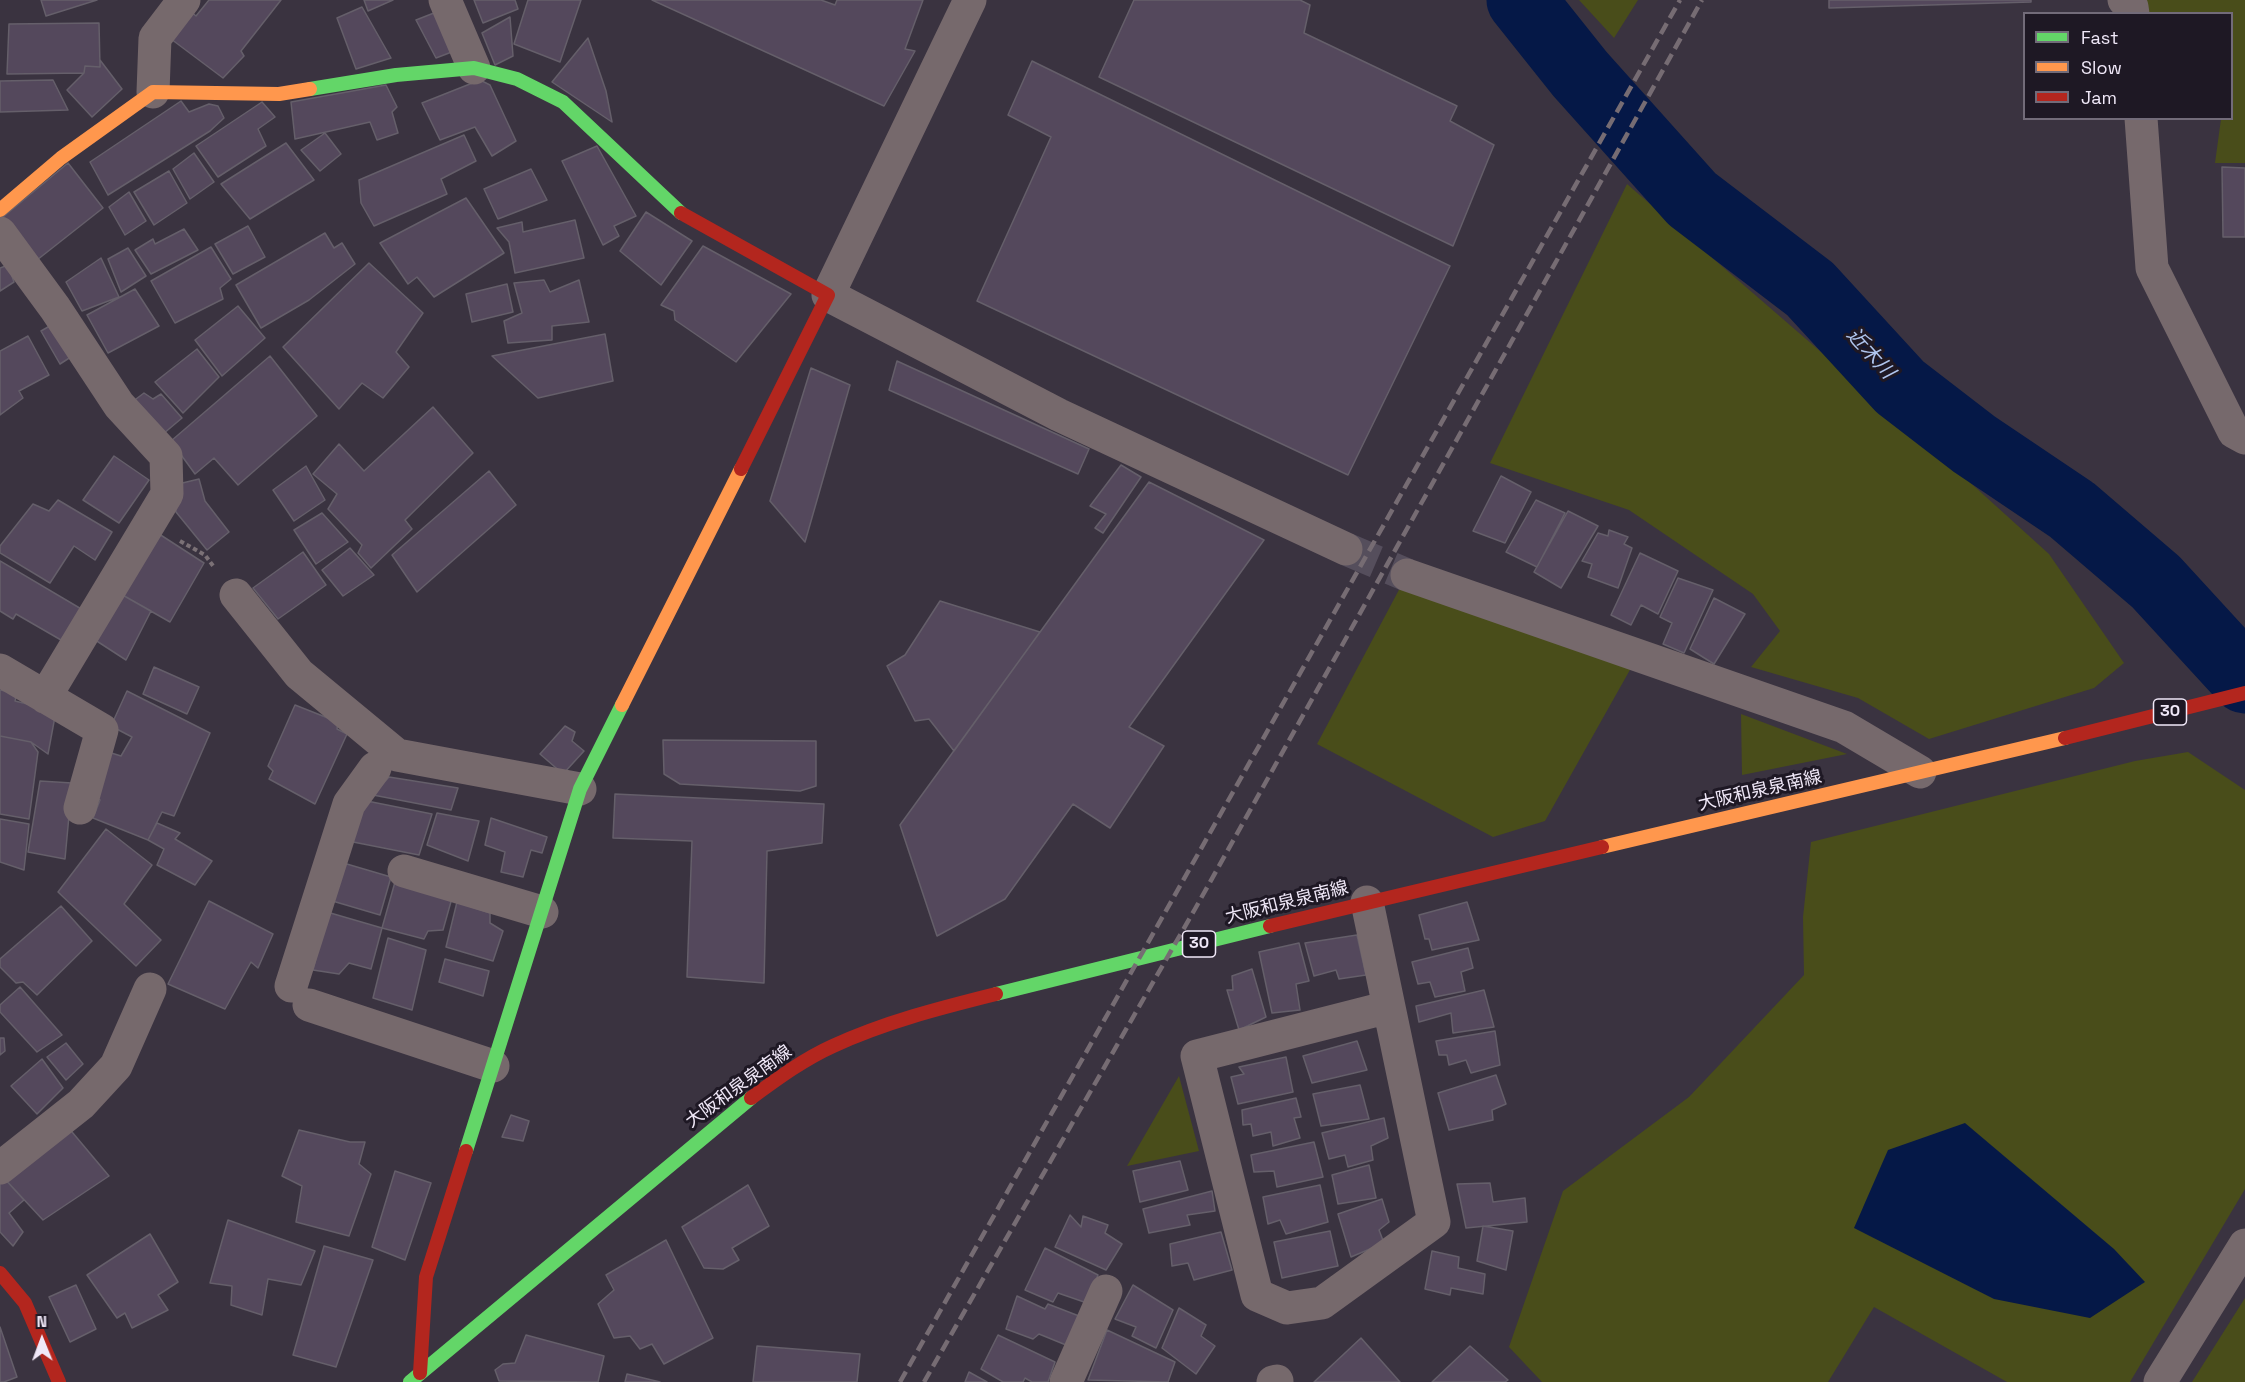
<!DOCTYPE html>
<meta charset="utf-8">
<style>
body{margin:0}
#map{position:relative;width:2245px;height:1382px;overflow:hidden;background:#3a3340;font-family:"Space Grotesk",sans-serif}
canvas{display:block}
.legend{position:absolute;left:2023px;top:12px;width:210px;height:108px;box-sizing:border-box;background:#1e1824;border:2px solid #726b79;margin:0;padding:8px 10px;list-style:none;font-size:18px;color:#f0e8f8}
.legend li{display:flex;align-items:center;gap:12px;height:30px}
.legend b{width:30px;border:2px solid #726b79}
.north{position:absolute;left:12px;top:1310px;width:60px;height:60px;-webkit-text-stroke:4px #1e1824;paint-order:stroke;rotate:359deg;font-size:16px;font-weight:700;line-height:24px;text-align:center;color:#f0e8f8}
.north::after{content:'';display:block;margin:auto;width:21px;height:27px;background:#f0e8f8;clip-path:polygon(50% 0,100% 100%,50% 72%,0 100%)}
</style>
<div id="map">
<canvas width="2245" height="1382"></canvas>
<ul class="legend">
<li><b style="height:8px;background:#63d668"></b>Fast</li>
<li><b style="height:8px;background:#ff974d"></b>Slow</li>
<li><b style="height:8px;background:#b3261e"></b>Jam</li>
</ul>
<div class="north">N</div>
</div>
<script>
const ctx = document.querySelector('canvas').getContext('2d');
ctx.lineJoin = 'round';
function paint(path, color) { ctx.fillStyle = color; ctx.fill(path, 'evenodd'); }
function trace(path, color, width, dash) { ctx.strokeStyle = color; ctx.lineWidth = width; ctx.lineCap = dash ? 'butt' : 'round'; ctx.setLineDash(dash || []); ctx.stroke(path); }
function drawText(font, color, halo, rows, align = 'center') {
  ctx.font = font + ' "Space Grotesk","Noto Sans JP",sans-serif'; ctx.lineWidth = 6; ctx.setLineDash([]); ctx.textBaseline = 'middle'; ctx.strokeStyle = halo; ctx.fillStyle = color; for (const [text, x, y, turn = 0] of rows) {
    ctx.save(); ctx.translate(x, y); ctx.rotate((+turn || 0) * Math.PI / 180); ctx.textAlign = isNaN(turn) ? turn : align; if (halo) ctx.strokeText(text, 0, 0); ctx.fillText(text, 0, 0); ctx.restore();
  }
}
paint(new Path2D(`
 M1579 0H1638L1614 38Z
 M2142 0H2245V163H2215L2221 119 2232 118V14L2145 13Z
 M1627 184 1933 449 2049 554 2124 663 2094 688 1929 739 1858 698 1751 667 1780 631 1753 594 1629 510 1490 463Z
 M1401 586 1631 668 1545 821 1493 837 1317 744Z
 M1741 714 1847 754 1742 775Z
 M2188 752 2245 790V1189L2130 1382H2007L1874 1307 1828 1382H1542L1509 1347 1563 1191 1689 1097 1804 975 1803 917 1811 842 2135 761Z
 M1179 1076 1199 1151 1127 1166Z
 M2245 1298V1382H2192Z`), '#494d1a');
paint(new Path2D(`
 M1965 1123 2114 1249 2145 1282 2090 1318 1994 1299 1854 1228 1888 1150Z`), '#051847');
trace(new Path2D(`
 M1521 0 1580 74 1692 199 1810 289 1900 387 1974 444 2072 510 2156 582 2245 679`), '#051847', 69);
const building = new Path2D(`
 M41 0H97L46 16Z
 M209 0H281L241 51 244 56 223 78 167 36 189 10 196 16Z
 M364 0H393L368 11Z
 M474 0H515L518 9 483 23Z
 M528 0H581L560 62 514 44Z
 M652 0H821L835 5 837 0H923L905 49 915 51 884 106Z
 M1134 0H1300L1310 5 1304 33 1457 106 1450 121 1494 145 1453 246 1099 77Z
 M1829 0H2031V2L1829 8Z
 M362 7 391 58 356 69 337 18Z
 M439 11 457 50 436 58 416 20Z
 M510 17 513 56 495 65 482 33Z
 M99 23 100 67 85 66 84 73 7 74 9 24Z
 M588 38 606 91 612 122 552 82Z
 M100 60 122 89 92 117 67 90 84 73 85 66 100 67Z
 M1032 61 1450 266 1348 475 977 301 1051 137 1008 115Z
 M53 80 68 110 0 112V81Z
 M480 80 490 85 516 141 492 156 475 127 440 140 422 103Z
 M386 85 397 107 392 112 398 133 377 140 370 122 295 139 291 102Z
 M181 101 189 112 209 104 218 106 224 118 210 131 108 195 90 162Z
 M262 102 275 117 258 129 266 146 218 177 196 146Z
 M325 133 341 154 320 171 301 150Z
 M464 135 476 161 441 179 447 194 374 226 361 203 359 180Z
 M286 143 314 180 250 219 221 184Z
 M597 146 636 216 614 226 619 236 603 245 562 161Z
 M194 153 214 182 190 199 173 169Z
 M68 163 103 208 37 260 3 217Z
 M2222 167 2245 168V237H2223Z
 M531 169 547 200 498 219 484 189Z
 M169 171 187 203 154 225 134 192Z
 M129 192 146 221 125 235 109 207Z
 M466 198 504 253 434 297 417 277 408 284 380 243Z
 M646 212 692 241 661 285 620 251Z
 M575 220 584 258 515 273 509 242 497 228 522 222 523 232Z
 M248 226 265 257 233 274 215 244Z
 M184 229 198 250 151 274 135 250 153 239 155 244Z
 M325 233 334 248 342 243 355 264 309 300 261 328 236 285Z
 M703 246 791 294 736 362 675 320 674 311 661 305Z
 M211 247 231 279 220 288 223 299 175 323 151 281Z
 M128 248 146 276 121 292 108 259Z
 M101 258 119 297 82 311 66 282Z
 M369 263 423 313 396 352 409 367 383 398 362 383 339 409 283 347Z
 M8 265 14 282 0 291V268Z
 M544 280 550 292 579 280 589 322 552 326V340L508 343 504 321 522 313 514 283Z
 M507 284 513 312 472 322 466 294Z
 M135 289 159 326 108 353 87 315Z
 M238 306 265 338 222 376 195 340Z
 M55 323 77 353 60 364 41 331Z
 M605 334 613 381 538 398 492 356Z
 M28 336 49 375 19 391 23 398 0 415V351Z
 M197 349 219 377 183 413 155 382Z
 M270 356 317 416 238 485 214 458 195 474 171 441Z
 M897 361 1089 449 1078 474 889 390Z
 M811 368 850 385 805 542 770 501Z
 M144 393 153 399 161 394 182 418 163 434 132 402Z
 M433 407 473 453 405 520 412 529 371 568 358 553 362 545 328 509 337 494 313 474 339 444 364 471Z
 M114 456 149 480 119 523 83 500Z
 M1121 465 1141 477 1103 533 1095 528 1106 514 1090 506Z
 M306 466 325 500 294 521 273 490Z
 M489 471 516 505 417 592 392 555Z
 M1501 476 1531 492 1505 543 1473 531Z
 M199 479 205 501 229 532 207 550 176 512 170 486Z
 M1149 482 1264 540 1129 727 1164 746 1110 828 1073 804 1005 899 937 936 900 825Z
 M58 500 112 532 95 560 74 546 50 583 0 553V546L33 504 49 511Z
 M1536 500 1565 513 1537 567 1506 552Z
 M1568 511 1598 526 1561 588 1534 572Z
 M322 513 348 542 316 564 294 530Z
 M1609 530 1628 537 1624 544 1632 548 1618 588 1588 577 1592 564 1582 561 1598 533 1608 536Z
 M156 532 204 563 170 622 119 593Z
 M350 548 374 575 343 596 322 570Z
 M303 552 326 585 278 619 253 588Z
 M1640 553 1678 571 1658 614 1641 605 1631 625 1611 615Z
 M0 561 83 610 61 640 16 614 13 619 0 611Z
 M1678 578 1713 590 1684 653 1663 644 1672 623 1660 617Z
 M119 593 151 611 126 660 89 636Z
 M1714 598 1745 614 1714 664 1690 649Z
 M940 601 1040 632 954 751 929 719 915 721 887 666 905 655Z
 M154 667 199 687 187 714 143 694Z
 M0 690 17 693 15 701 56 711 48 754 31 742 0 736Z
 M127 691 210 733 174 816 162 812 148 840 93 818 100 800 91 796 105 751 121 756 132 737 111 726Z
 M295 705 338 722 337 729 347 734 315 804 269 779 273 771 268 766Z
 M565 726 575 732 572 741 584 751 563 774 540 754Z
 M0 736 31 742 38 752 29 819 0 814Z
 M663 740 816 741V786L800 791 680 784 664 774Z
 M389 777 458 788 451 810 373 795Z
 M40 781 72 783 65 859 28 852Z
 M615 794 824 804 822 843 767 851 764 983 687 977 692 841 613 838Z
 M367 801 432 814 419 855 348 841Z
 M437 813 479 821 468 861 427 845Z
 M491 818 547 837 542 853 531 850 523 877 501 872 505 852 485 845Z
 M0 819 29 824 24 870 0 862Z
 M157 823 180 833 175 839 212 861 195 885 157 865 164 849 148 840Z
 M106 829 152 865 124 904 161 940 136 966 58 892Z
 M340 862 391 877 380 915 329 900Z
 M395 882 452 898 443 930 428 931 424 939 382 928Z
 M209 901 273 934 258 968 251 962 225 1009 168 984Z
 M457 902 490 913V923L503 931 493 961 446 947Z
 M1467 902 1479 940 1432 950 1429 939H1425L1419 915Z
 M61 906 92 941 37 995 23 982 16 983 0 967V959Z
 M327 912 382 928 371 969 349 963 339 974 313 970Z
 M1357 935 1366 975 1339 979 1336 970 1314 976 1305 943Z
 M388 938 426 950 412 1010 373 998Z
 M1299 943 1309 981 1296 984 1300 1010 1272 1013 1259 952Z
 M1468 948 1473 968 1461 972 1465 991 1435 997 1430 982 1418 984 1412 962Z
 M445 959 489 971 483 996 439 982Z
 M1252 969 1266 1017 1239 1030 1227 990H1233L1232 976Z
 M20 987 62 1035 37 1052 0 1012V1005Z
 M1484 990 1494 1027 1453 1033 1451 1013 1419 1022 1416 1006Z
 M1495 1031 1500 1065 1471 1073 1466 1060 1449 1065 1447 1055H1439L1436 1041Z
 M0 1038H4L5 1051 0 1055Z
 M1357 1041 1367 1070 1312 1083 1303 1056Z
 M66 1043 83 1064 66 1080 47 1057Z
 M1286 1057 1293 1092 1238 1104 1231 1077 1244 1074 1239 1067Z
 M42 1059 63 1088 37 1114 11 1086Z
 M1496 1075 1506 1104 1492 1110 1493 1120 1449 1130 1438 1093Z
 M1360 1085 1369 1119 1321 1126 1313 1094Z
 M1296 1098 1301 1117 1294 1118 1300 1138 1273 1146 1271 1132 1253 1136 1251 1124 1243 1125 1242 1110Z
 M511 1115 529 1121 523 1141 502 1137Z
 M1384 1118 1388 1138 1371 1146 1373 1160 1348 1167 1345 1155 1329 1159 1322 1133Z
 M67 1126 109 1176 43 1220 3 1177Z
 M299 1130 350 1142H365L359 1164 371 1174 349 1236 296 1222 302 1186 282 1176Z
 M1314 1142 1323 1177 1277 1187 1274 1171 1254 1172 1251 1155Z
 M1180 1161 1188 1190 1140 1202 1133 1171Z
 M1369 1165 1376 1198 1338 1204 1332 1175Z
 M395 1171 431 1183 405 1260 372 1247Z
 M3 1177 24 1200 9 1213 23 1232 13 1246 0 1232V1179Z
 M1490 1183 1493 1202 1525 1198 1527 1222 1466 1228 1457 1184Z
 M748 1185 769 1226 732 1248 739 1260 723 1269 704 1268 682 1227Z
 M1320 1185 1328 1222 1286 1234 1280 1220 1268 1224 1263 1197Z
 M1212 1191 1215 1211 1187 1215 1190 1225 1149 1233 1143 1209Z
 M1382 1199 1389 1222 1379 1230 1384 1243 1351 1257 1338 1214Z
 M1070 1215 1081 1227 1083 1216 1108 1225 1105 1233 1122 1244 1106 1270 1055 1247Z
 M228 1220 315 1251 301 1285 268 1279 262 1315 231 1305 232 1286 210 1283Z
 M1483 1226 1513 1231 1506 1270 1477 1261Z
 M1330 1231 1338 1266 1282 1278 1274 1242Z
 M1221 1232 1232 1270 1194 1280 1188 1263 1172 1266 1170 1244Z
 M150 1234 178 1282 158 1295 168 1310 132 1328 125 1313 117 1318 87 1275Z
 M666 1240 713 1338 664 1364 652 1344 640 1349 630 1336 614 1338 598 1304 614 1290 606 1275Z
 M324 1246 373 1260 336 1367 293 1355Z
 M1045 1248 1098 1275 1087 1303 1058 1293 1053 1302 1025 1290Z
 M1432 1251 1459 1257 1458 1268 1485 1274 1483 1294 1451 1288 1450 1295 1425 1289Z
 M76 1285 96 1329 70 1342 49 1297Z
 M1133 1285 1173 1310 1156 1348 1132 1336 1136 1327 1115 1319Z
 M1017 1296 1045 1309 1048 1304 1079 1316 1066 1345 1039 1334 1033 1339 1006 1329Z
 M1179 1308 1206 1325 1201 1336 1215 1346 1196 1374 1162 1348Z
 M0 1327 17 1377 4 1382H0Z
 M1107 1330 1175 1362 1168 1382 1088 1380Z
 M526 1335 604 1356 598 1382 499 1381 495 1370 503 1364 515 1363Z
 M998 1335 1055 1362 1048 1382H1032L1025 1378 1023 1382H1003L981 1369Z
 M1361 1338 1400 1382H1314Z
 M757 1346 860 1354 857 1382H753Z
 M1470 1346 1508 1380 1505 1382H1432Z
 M969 1372 987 1382H965Z
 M627 1374 660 1382H625Z`);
paint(building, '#54485c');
trace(building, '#655f6a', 1.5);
trace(new Path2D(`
 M1346 549 1407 575`), '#554e5c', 33, [33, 16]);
trace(new Path2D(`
 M180 541 205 555 214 567`), '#7b7176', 4, [4.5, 3]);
trace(new Path2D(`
 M445 0 474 68
 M970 0 828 295 1059 415 1346 549
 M2124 0 2132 7 2133 14
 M153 92 155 38 184 0
 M2141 118 2152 268 2234 432 2245 438
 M0 233 55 308 119 405 166 456 167 494 45 697
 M1407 575 1844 727 1920 772
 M236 595 299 674 397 755 580 789
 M0 670 102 730 80 808
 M404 871 542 912
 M1367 902 1434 1222 1322 1303 1287 1308 1257 1295 1197 1056 1389 1007
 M291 986 349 804 375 768
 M309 1005 493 1066
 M0 1168 81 1104 116 1066 150 989
 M1066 1382 1106 1291
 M1273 1382 1277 1381
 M2160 1382 2245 1245`), '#76696c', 33);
trace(new Path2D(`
 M310 89 396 75 474 68 517 79 563 102 681 213
 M996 994 1270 926
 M466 1151 580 789 622 705
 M410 1382 751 1098`), '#63d668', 14);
trace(new Path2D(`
 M0 210 61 158 153 92 279 94 310 89
 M622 705 741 469
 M1602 847 2065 738`), '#ff974d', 14);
trace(new Path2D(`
 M681 213 828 295 741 469
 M2065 738 2245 693
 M1270 926 1602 847
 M751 1098C777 1079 804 1059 833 1046 885 1022 940 1008 996 994
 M0 1273 25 1303 59 1382
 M420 1373 426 1277 466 1151`), '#b3261e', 14);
trace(new Path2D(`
 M900 1382 1680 0
 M924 1382 1195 909 1702 0`), '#766c73', 4.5, [12, 6]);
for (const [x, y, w] of [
 [2170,712,33],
 [1199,944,33]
]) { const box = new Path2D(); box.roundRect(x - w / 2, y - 13, w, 26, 4.5); ctx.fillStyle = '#1e1824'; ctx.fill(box); trace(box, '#f0e8f8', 1.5); }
drawText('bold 16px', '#f0e8f8', null, [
 ["30",2170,712],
 ["30",1199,944]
]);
drawText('18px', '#f0e8f8', '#1e1824', [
 ["大阪和泉泉南線",1760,791,-13],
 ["大阪和泉泉南線",1287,903,-14],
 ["大阪和泉泉南線",739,1087,-36]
]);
drawText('italic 20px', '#afc5ee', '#1e1824', [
 ["近木川",1870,354,48]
]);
</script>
